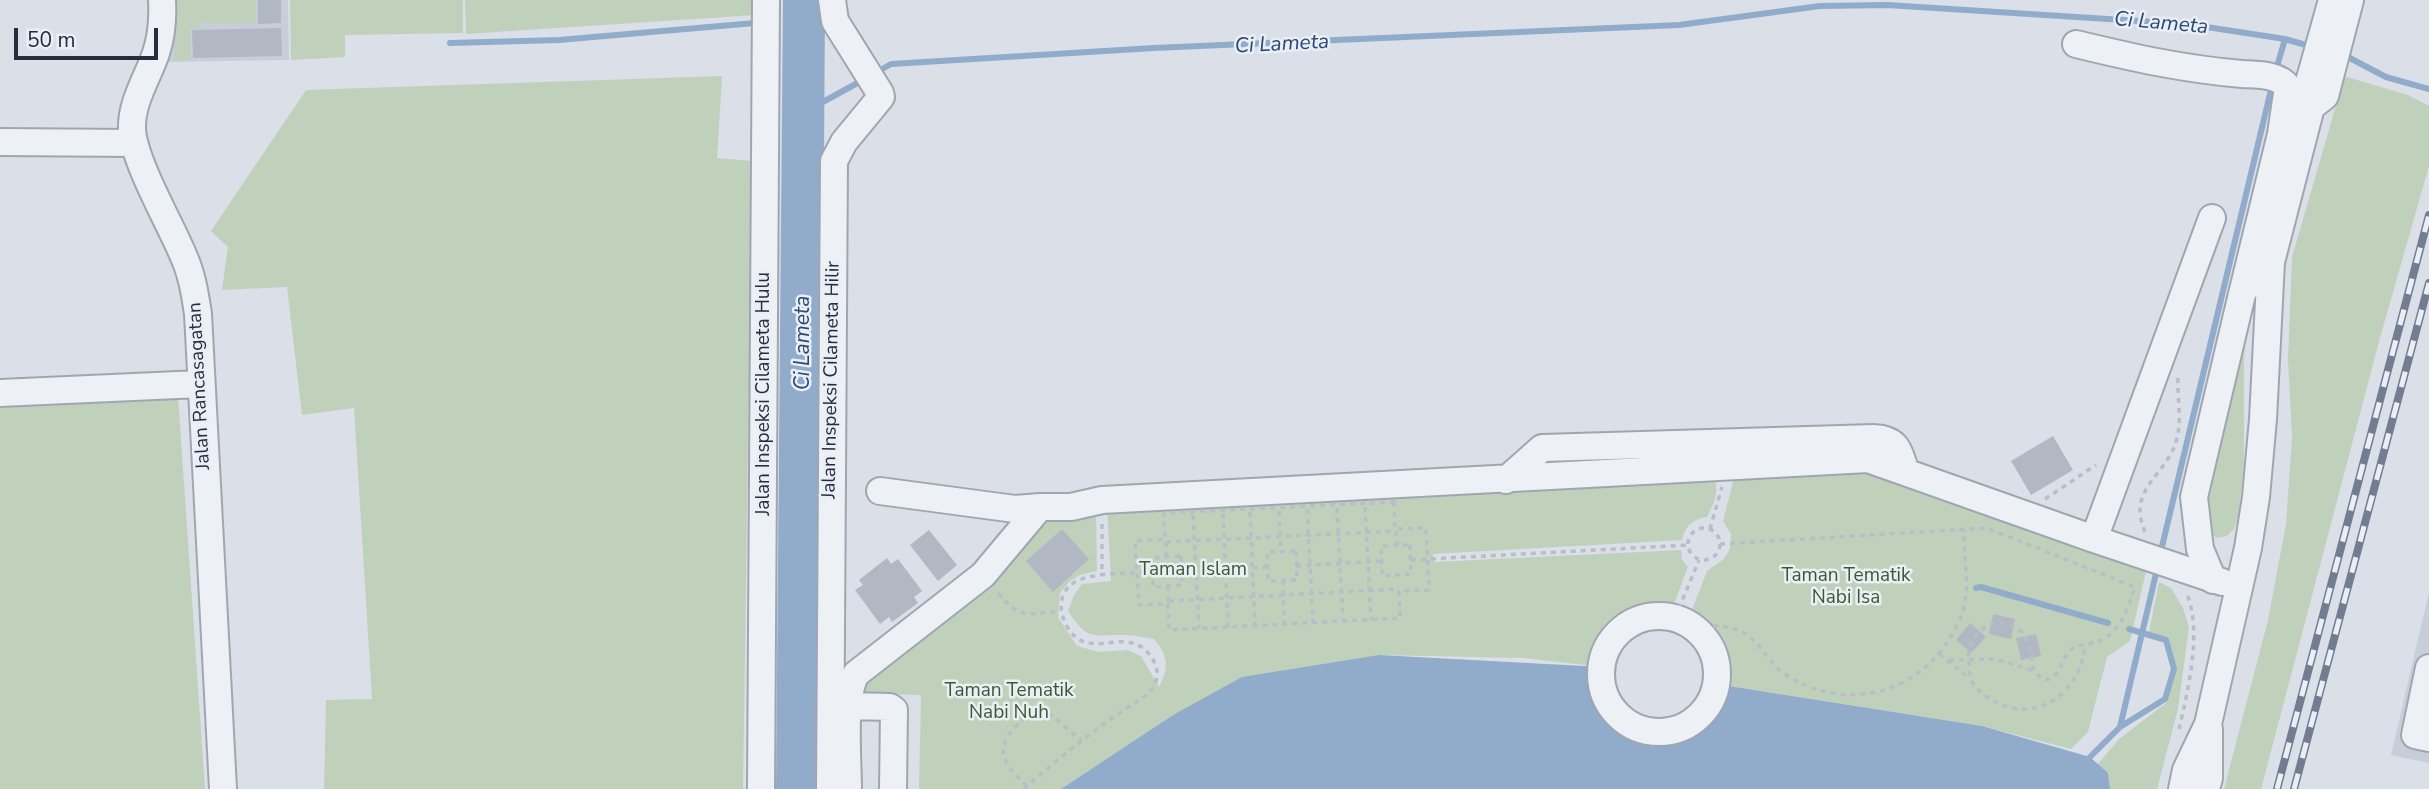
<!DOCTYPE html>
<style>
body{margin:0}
#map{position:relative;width:2429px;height:789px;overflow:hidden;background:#dbdfe7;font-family:"Nunito Sans",sans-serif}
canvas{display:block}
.scale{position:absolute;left:14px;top:28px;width:144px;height:32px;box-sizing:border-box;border:4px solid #242c3e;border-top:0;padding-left:9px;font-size:21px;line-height:24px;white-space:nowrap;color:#242c3e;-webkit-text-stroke:5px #eaeef5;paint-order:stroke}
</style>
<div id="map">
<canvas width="2429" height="789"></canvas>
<div class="scale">50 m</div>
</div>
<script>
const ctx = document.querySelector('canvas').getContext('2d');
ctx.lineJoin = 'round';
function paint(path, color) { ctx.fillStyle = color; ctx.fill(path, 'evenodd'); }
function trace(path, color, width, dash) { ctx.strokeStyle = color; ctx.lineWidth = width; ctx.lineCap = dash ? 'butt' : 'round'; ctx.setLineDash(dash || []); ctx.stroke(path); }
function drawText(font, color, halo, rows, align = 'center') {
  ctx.font = font + ' "Nunito Sans",sans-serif'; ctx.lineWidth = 5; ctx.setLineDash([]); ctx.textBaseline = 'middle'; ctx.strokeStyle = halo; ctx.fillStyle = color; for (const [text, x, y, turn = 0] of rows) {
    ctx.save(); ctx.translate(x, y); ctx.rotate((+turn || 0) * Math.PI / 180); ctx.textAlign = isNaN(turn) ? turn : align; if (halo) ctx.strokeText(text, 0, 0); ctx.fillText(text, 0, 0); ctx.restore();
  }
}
paint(new Path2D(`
 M168 0H288L289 60 169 62Z
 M2429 592V763L2391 755Z`), '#c8ced9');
paint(new Path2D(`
 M174 0H256V23H201V29H190V60H174Z
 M290 0H463V33L345 35V57L291 60Z
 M465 0H756L755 15 466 34Z
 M2340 75 2408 95 2429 106V166L2380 338 2261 789H2224L2268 620 2286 524 2292 438 2288 359 2292 257 2335 109Z
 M722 76 717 158 752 161 743 789H324L326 700 372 699 354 408 302 415 287 287 222 290 228 247 211 231 306 90Z
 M2249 296 2244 359V464L2239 514 2234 529 2227 536 2217 538 2211 534 2205 521 2208 466Z
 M178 396 205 789H0V403Z
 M1866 469 2147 567 2130 641 2107 657 2088 732 2071 749 1982 726 1716 684C1716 658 1709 640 1687 623L1707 571 1724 559 1730 549 1731 534 1723 521 1734 478Z
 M1706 476 1715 481C1719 494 1713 505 1707 517 1693 519 1685 526 1682 540L1433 554 1434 562 1681 550 1682 560 1688 567 1669 617C1636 611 1608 635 1602 667L1523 658 1379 655 1173 715 1061 789H919L921 695 857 694 858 685 983 590 1056 513 1096 508 1097 571 1080 575 1070 581 1060 593 1058 617 1077 646 1099 652 1128 650 1141 656 1159 687C1169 668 1169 656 1154 639 1145 638 1135 635 1126 635 1093 634 1089 643 1068 611L1074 595 1082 584 1111 581 1107 504Z
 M2159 582 2171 588 2183 608 2189 627 2178 709 2157 789H2110L2108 773 2098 764 2119 739 2166 703 2176 669 2169 640 2149 632Z`), '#c0d1bb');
paint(new Path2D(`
 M783 0H825L820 789H776Z
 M1379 655 1602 667C1598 718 1658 756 1698 717 1707 708 1712 696 1716 684L1982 726 2090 757 2108 773 2110 789H1061L1173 715 1242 677Z`), '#91abcb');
trace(new Path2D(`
 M450 43 559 40 755 23
 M2344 55 2386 77 2429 89
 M2278 63 2285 39
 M875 73 891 64 1154 48 1679 25 1820 6 1887 5 2187 24 2285 39 2313 47
 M819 108 821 103 863 80
 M2160 555 2270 94
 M1976 588 1981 587 2108 623
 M2120 727 2165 699 2174 669 2166 640 2129 629
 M2090 757 2120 727 2158 565`), '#91abcb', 6);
paint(new Path2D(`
 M258 0H281V23L258 24Z
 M281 28 282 56 193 58 192 30Z
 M2053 436 2073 470 2031 495 2011 461Z
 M1062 529 1089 559 1053 592 1026 561Z
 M929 530 957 565 938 581 910 545Z
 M887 558 891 564 898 559 922 591 914 597 918 603 892 622 889 617 880 624 855 590 863 585 859 580Z
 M1993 614 2015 619 2011 639 1989 634Z
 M1970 623 1986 637 1971 653 1956 640Z
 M2036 634 2041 656 2021 660 2016 638Z`), '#b1b8c4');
const minor = new Path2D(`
 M162 0C163 18 162 35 156 53 148 77 131 102 132 129 134 162 170 223 184 257 192 275 195 294 198 314L223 789
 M2076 44C2134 58 2183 69 2242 74 2257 75 2278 74 2288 87L2281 134 2242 294
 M2311 107 2325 96 2350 0
 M0 142 134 143
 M0 393 200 384
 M1506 480 1542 448 1874 438C1899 439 1899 453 1906 472
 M880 491 1015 509 1040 507
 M2094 539 2222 582
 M2213 580 2200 549 2194 497 2242 294 2249 281
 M1601 674a58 58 0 1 1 116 0a58 58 0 1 1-116 0Z
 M2429 668 2415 735 2429 738
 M849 706 890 707 894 710 893 789
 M761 789 766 0
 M830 789 834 161 844 142 881 97 880 93 835 21 832 0
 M848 789C848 759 842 699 856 674L983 575 1040 507H1071L1102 500 1868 459 2094 539 2212 218
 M2182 789 2186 770 2208 724 2248 548 2256 497 2263 419 2271 262 2311 107 2306 93 2332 0
 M2206 789 2209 778V729`);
trace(minor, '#a0a6b1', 30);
trace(new Path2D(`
 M2045 499 2096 465
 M1394 502 1395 529 1426 528 1429 590 1399 591 1400 618 1169 630 1168 604 1139 605 1135 541 1165 539 1164 513Z
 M1365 507 1371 620
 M1337 508 1343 621
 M1307 509 1313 622
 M1279 511 1281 551
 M1250 512 1255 626
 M1223 513 1228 627
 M1193 515 1199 628
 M1102 524V575
 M1688 544a16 16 0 1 1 32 0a16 16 0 1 1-32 0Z
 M1710 529 1722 487
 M1396 531 1397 546
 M2145 532C2126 487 2168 476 2177 438 2182 418 2177 398 2178 377
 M1166 542 1396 531
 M1166 542V557
 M1720 544 1987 528 2135 587C2127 610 2121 634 2096 642 2087 645 2078 644 2070 650 2061 658 2056 696 2034 671 2030 652 2031 629 2007 624 1995 621 1981 627 1974 637 1969 645 1968 654 1969 663 1970 668 1969 675 1971 679 1973 687 1983 694 1989 698 2034 728 2082 693 2085 644
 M1410 545 1411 574 1382 576 1381 546Z
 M1296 551 1297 580 1268 581 1267 552Z
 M1181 556 1182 585 1153 587 1152 558Z
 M1411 560 1688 545
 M1296 566 1382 561
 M1183 571 1268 567
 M1283 580 1284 624
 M1168 586V601
 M998 593C1020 620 1027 614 1060 611
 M1169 601 1399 589
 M1675 618 1699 560
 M1693 627C1716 625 1740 624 1757 644 1766 655 1774 667 1786 675 1855 719 1938 686 1963 610 1971 584 1962 557 1965 530
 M1939 654 1969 678
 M1949 660 1996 659 2034 671
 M2179 729C2188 691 2203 629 2186 592
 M1027 786C1005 766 992 750 1017 725 1027 715 1032 711 1046 711L1081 740
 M1024 789C1058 759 1092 731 1130 706 1140 699 1153 694 1156 681 1160 669 1153 656 1143 648 1118 629 1082 664 1064 620 1060 611 1060 599 1066 590 1078 570 1131 574 1153 572`), '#b9bdc5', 3.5, [5, 5]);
trace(minor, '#edf0f5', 26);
const rail = new Path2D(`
 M2277 789 2429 215
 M2294 789 2429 283`);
trace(rail, '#737d92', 8);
trace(rail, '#eaeef5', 5, [16]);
drawText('19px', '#242c3e', '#eaeef5', [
 ["Jalan Inspeksi Cilameta Hilir",832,380,-89],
 ["Jalan Rancasagatan",200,386,-93],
 ["Jalan Inspeksi Cilameta Hulu",764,394,-90]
]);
drawText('19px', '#365b30', '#eaeef5', [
 ["Taman Islam",1193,570],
 ["Taman Tematik",1846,576],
 ["Nabi Isa",1846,598],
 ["Taman Tematik",1009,691],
 ["Nabi Nuh",1009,713]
]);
drawText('italic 21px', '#2b4875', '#eaeef5', [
 ["Ci Lameta",2161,24,5],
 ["Ci Lameta",1282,45,-3],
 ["Ci Lameta",804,343,-90]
]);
</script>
